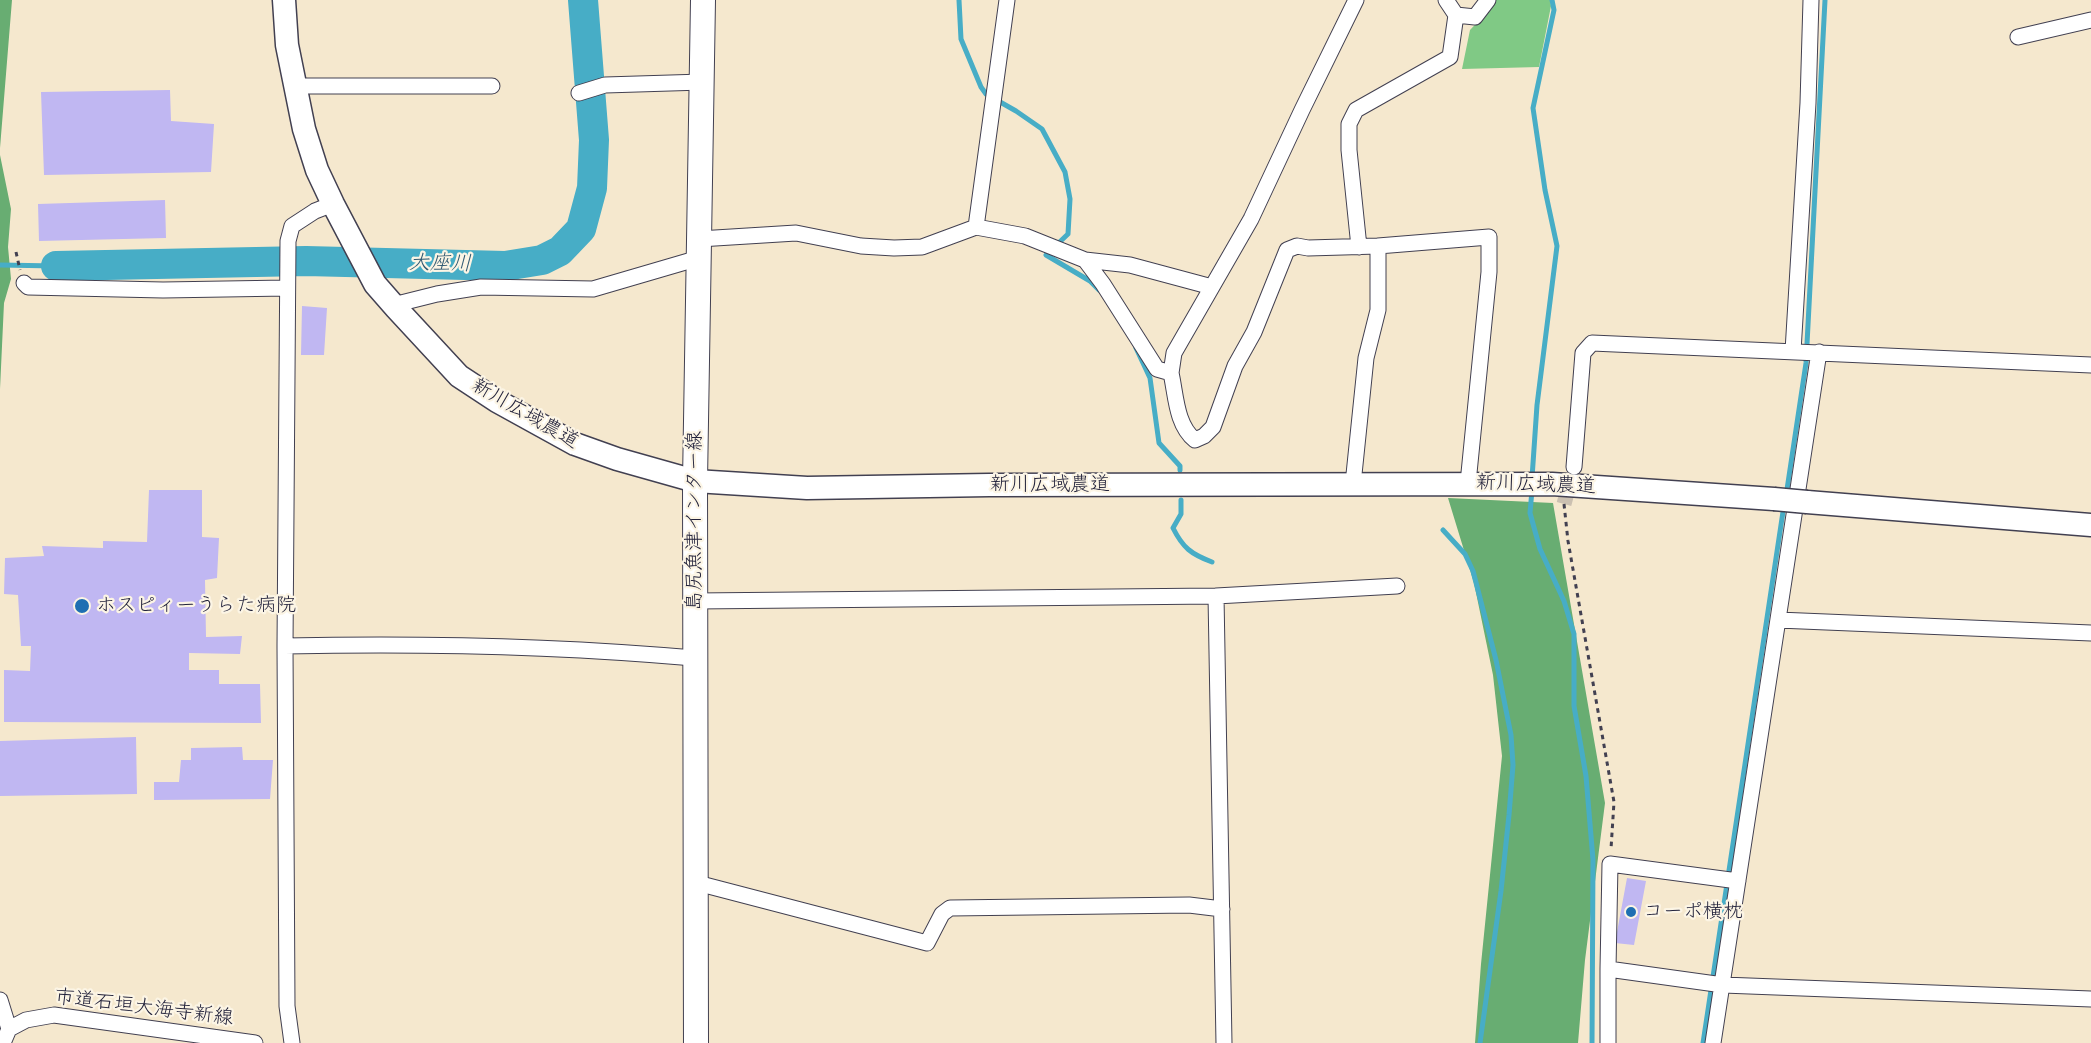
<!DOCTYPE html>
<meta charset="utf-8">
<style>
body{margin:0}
canvas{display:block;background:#f5e8ce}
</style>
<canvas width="2091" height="1043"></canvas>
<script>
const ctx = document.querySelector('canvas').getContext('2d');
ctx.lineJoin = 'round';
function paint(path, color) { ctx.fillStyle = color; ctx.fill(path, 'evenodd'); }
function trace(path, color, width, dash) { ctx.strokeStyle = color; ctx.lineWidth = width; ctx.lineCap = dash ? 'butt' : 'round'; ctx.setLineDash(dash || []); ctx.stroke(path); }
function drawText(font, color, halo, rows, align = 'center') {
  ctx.font = font + ' Sriracha,"Klee One",sans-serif'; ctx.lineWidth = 4.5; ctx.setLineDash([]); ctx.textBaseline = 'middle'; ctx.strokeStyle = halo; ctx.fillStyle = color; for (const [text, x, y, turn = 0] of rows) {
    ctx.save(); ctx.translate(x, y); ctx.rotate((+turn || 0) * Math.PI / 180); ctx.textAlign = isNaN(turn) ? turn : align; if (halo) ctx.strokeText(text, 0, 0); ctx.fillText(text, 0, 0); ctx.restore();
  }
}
paint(new Path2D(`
 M1495 0H1550L1551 6 1539 67 1462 69 1470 30 1491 8Z`), '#80c985');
paint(new Path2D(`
 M0 0H12L0 148Z
 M0 155 11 209 8 247 11 279 4 303 0 389Z
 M1448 498 1553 503 1605 803 1585 960 1578 1043H1475L1481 964 1502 756 1493 675 1474 583Z`), '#68ad72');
trace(new Path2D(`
 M959 0 961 39 981 87 986 94 1016 111 1042 129 1065 172 1070 199 1068 234 1046 255 1090 281 1099 290
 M0 265 56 266
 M1136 348 1150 378 1159 443 1180 466V470
 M1532 478 1537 405 1557 246 1545 190 1533 108 1554 10 1552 0
 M1532 490 1530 513 1540 549 1564 601 1574 634V706L1586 776 1593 860 1592 1043
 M1786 496 1806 363 1825 0
 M1181 500V514L1173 528C1183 548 1191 554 1212 562
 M1443 530 1465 554 1473 571 1496 660 1511 735 1513 765 1509 815 1501 891 1480 1043
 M1703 1043 1784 505`), '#47adc6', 5);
trace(new Path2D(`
 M56 266 306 261 505 266 542 260 560 251 581 229 592 188 594 140 583 0`), '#47adc6', 30);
paint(new Path2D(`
 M170 90 171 121 214 124 211 172 44 175 41 92Z
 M165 200 166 238 39 241 38 204Z
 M302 306 327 308 324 355H301Z
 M149 490H202V537L219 538 217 578 205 580 206 637 242 636 240 654 189 653V670H219V684H260L261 723 4 722V670L30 671 31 646H21L18 595 4 594 5 558 44 556 42 546 103 548V541L147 542Z
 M136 737 137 794 0 796V741Z
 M242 747 243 760H273L270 799 154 800V782H179L181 760H191V748Z
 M1627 878 1646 881 1634 945 1615 943Z`), '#c0b7f2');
trace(new Path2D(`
 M1564 504 1571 478`), '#cbc0b1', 15, [15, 8]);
const street = new Path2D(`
 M1446 0 1456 15 1475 17 1488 0
 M2018 37 2091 20
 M294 86H492
 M579 93 605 85 703 82
 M976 227 1025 236 1085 260 1130 265 1212 287
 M699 239 796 233 861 246 894 248 922 247 976 227 1007 0
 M1359 247 1349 150V124L1356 110 1450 57 1456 15
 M1085 260 1103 284 1157 369 1171 373 1174 353 1251 219 1302 110 1356 0
 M24 283 28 287 163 290 287 288
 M393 305 437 294 481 287 593 289 699 258
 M1793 351 1808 103 1811 0
 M1171 373C1176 395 1176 425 1195 440L1204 436 1213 427 1235 366 1254 332 1287 250 1297 246 1308 248 1378 246
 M1574 467 1583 353 1592 343 2091 365
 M1353 484 1366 358 1378 310V246L1489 237V272L1468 483
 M1216 596 1397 586
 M695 601 1216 596 1224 1043
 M1778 620 2091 633
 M285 646C421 643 558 646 694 658
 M1738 881 1610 864 1608 969 1723 985 2091 999
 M697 883 927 943 942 914 950 908 1189 905 1222 909
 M1608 969V1043
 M0 1000 9 1029
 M3 1043 9 1029 26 1020 54 1015 255 1043
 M292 1043 287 1006 285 646 288 241 292 226 315 211 333 204
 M1713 1043 1819 352`);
const secondary = new Path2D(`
 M284 0 287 45 304 129 317 170 333 204 375 284 396 308 459 376 497 401 575 444 617 459 695 481 807 488 989 485 1552 484 1774 499
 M1807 502 2091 525`);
const primary = new Path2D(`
 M696 1043 695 481 703 0`);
trace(street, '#424051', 17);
trace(secondary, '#424051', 25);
trace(primary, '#424051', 26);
trace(new Path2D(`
 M16 252 20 270
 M1564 504 1568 541 1614 802 1611 849`), '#424051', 3, [4.5, 4.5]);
trace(street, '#fff', 15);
trace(secondary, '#fff', 22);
trace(primary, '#fff', 24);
const secondaryBridge = new Path2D(`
 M1774 499 1807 502`);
trace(secondaryBridge, '#424051', 25, []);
trace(secondaryBridge, '#fff', 22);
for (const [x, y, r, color] of [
 [82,606,8,"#1f6fb2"],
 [1631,912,6,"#1f6fb2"]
]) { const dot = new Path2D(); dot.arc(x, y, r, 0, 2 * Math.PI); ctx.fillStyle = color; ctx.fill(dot); trace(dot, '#fcf5e5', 2); }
drawText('20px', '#22223b', '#fcf5e5', [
 ["新川広域農道",525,414,30],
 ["新川広域農道",1050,485],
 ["新川広域農道",1536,485,2],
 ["島尻魚津インター線",695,521,-90],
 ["市道石垣大海寺新線",144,1008,7]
]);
drawText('20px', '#22223b', '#fcf5e5', [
 ["ホスピィーうらた病院",96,606],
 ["コーポ横枕",1643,912]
], 'left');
drawText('italic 21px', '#315a73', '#fcf5e5', [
 ["大座川",440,264,1]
]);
</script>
